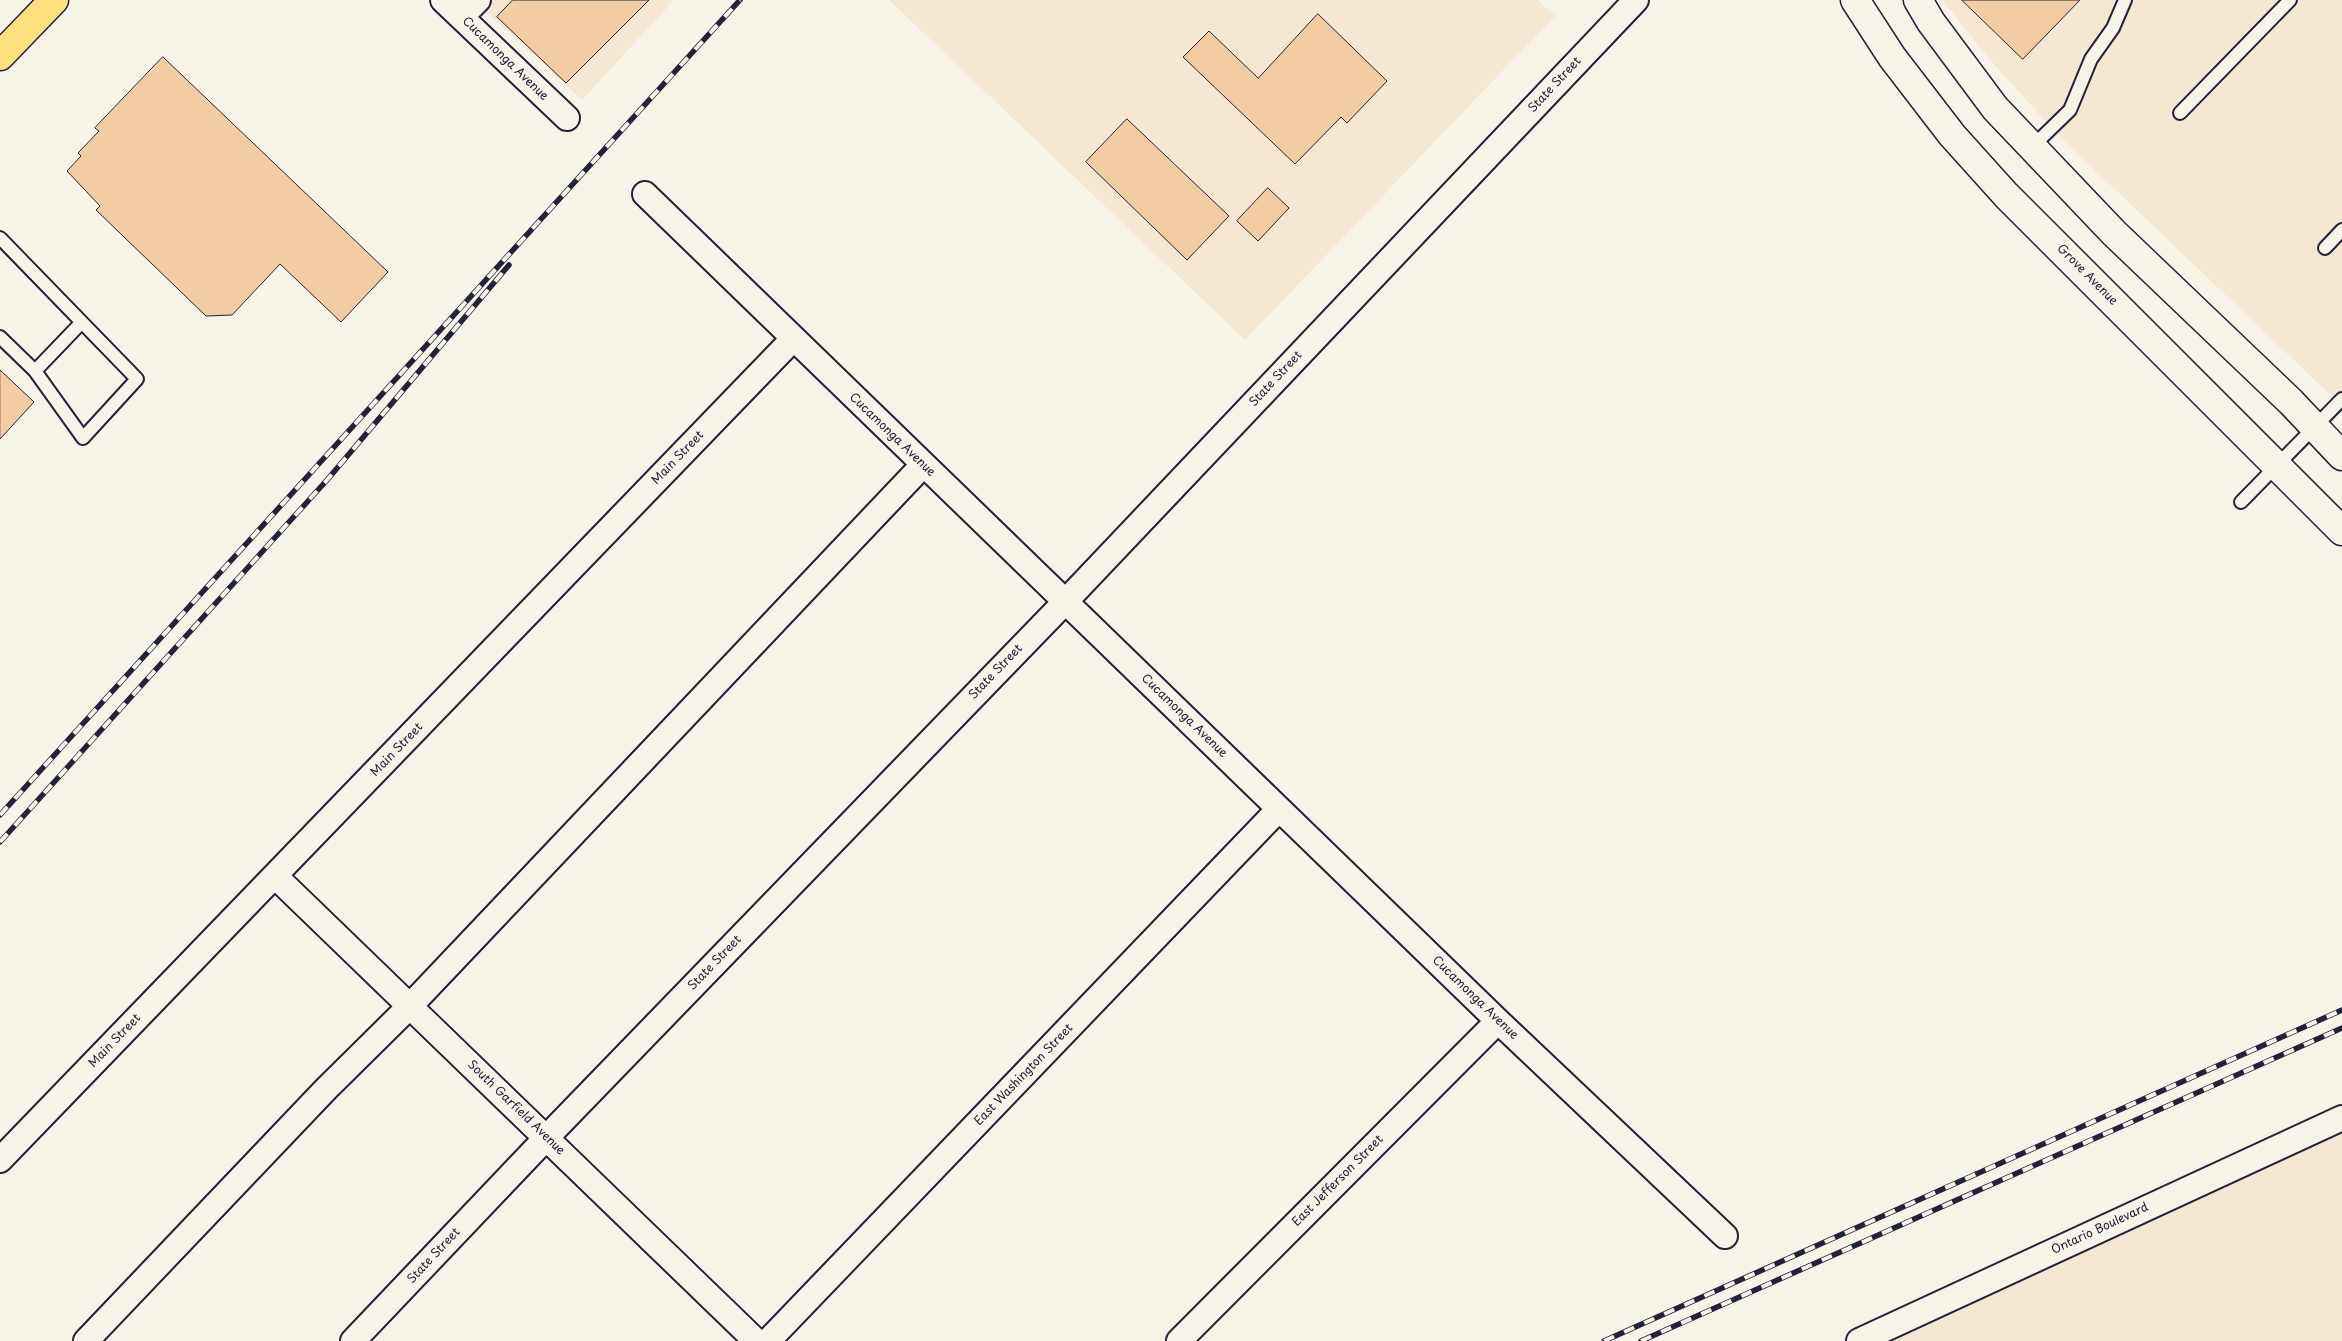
<!DOCTYPE html>
<style>
body{margin:0}
canvas{display:block;background:#f7f3e8}
</style>
<canvas width="2342" height="1341"></canvas>
<script>
const ctx = document.querySelector('canvas').getContext('2d');
ctx.lineJoin = 'round';
function paint(path, color) { ctx.fillStyle = color; ctx.fill(path, 'evenodd'); }
function trace(path, color, width, dash) { ctx.strokeStyle = color; ctx.lineWidth = width; ctx.lineCap = dash ? 'butt' : 'round'; ctx.setLineDash(dash || []); ctx.stroke(path); }
function drawText(font, color, halo, rows, align = 'center') {
  ctx.font = font + ' "Playpen Sans",sans-serif'; ctx.lineWidth = 4; ctx.setLineDash([]); ctx.textBaseline = 'middle'; ctx.strokeStyle = halo; ctx.fillStyle = color; for (const [text, x, y, turn = 0] of rows) {
    ctx.save(); ctx.translate(x, y); ctx.rotate((+turn || 0) * Math.PI / 180); ctx.textAlign = isNaN(turn) ? turn : align; if (halo) ctx.strokeText(text, 0, 0); ctx.fillText(text, 0, 0); ctx.restore();
  }
}
paint(new Path2D(`
 M474 0H674L582 100Z
 M889 0H1538L1555 16 1245 340Z
 M1942 0H2342V406L2059 136 1990 60Z
 M2342 1130V1341H1877Z`), '#f6e7d3');
const building = new Path2D(`
 M513 0H649L566 83 497 17Z
 M1962 0H2080L2023 59Z
 M1318 14 1387 81 1347 123 1341 117 1295 164 1183 57 1209 31 1258 78Z
 M163 57 388 272 341 322 280 264 232 315 206 316 96 210 100 206 67 171 81 156 78 153 99 131 95 128Z
 M1127 119 1229 216 1187 260 1086 162Z
 M1268 188 1289 208 1258 241 1237 221Z
 M0 370 34 402 0 439Z`);
paint(building, '#f2cca2');
trace(building, '#22223b', 1);
const service = new Path2D(`
 M2180 113 2290 0
 M2032 147 2070 110 2091 59 2113 28 2125 0
 M0 238 137 379 83 438 35 371 0 337
 M2325 248 2342 230
 M35 371 81 323
 M2241 502 2342 399`);
const minor = new Path2D(`
 M443 0 567 118
 M461 17 478 0
 M645 194 1498 1021 1725 1236
 M275 876 756 1341
 M0 1160 793 339
 M86 1341 326 1089 410 1006 923 465
 M353 1341 547 1137 1065 602 1636 0
 M768 1341 1279 809
 M1179 1341 1498 1021
 M1859 1341 2342 1118`);
const secondary = new Path2D(`
 M1855 0 1892 57 1952 135 2006 195 2342 531
 M1918 0 1931 22 1995 108 2114 233 2291 402 2342 456`);
const primary = new Path2D(`
 M0 56 54 0`);
trace(service, '#22223b', 16);
trace(minor, '#22223b', 28);
trace(secondary, '#22223b', 31);
trace(primary, '#22223b', 31);
trace(service, '#f7f3e8', 12);
trace(minor, '#f7f3e8', 24);
trace(secondary, '#f7f3e8', 28);
trace(primary, '#fddf80', 28);
const rail = new Path2D(`
 M0 815 740 0
 M0 842 327 480 509 265
 M1604 1341 2342 1010
 M1641 1341 2342 1028`);
trace(rail, '#22223b', 5.5);
trace(rail, '#f7f3e8', 4, [11]);
drawText('12px', '#22223b', '#f7f3e8', [
 ["Cucamonga Avenue",505,59,44],
 ["State Street",1555,85,-47],
 ["Grove Avenue",2087,275,45],
 ["State Street",1276,379,-47],
 ["Cucamonga Avenue",892,435,44],
 ["Main Street",678,458,-46],
 ["State Street",996,672,-46],
 ["Cucamonga Avenue",1184,716,44],
 ["Main Street",397,750,-46],
 ["State Street",715,963,-46],
 ["Cucamonga Avenue",1475,998,44],
 ["Main Street",115,1041,-46],
 ["East Washington Street",1024,1075,-46],
 ["South Garfield Avenue",516,1108,44],
 ["East Jefferson Street",1338,1181,-45],
 ["Ontario Boulevard",2100,1229,-25],
 ["State Street",434,1256,-47]
]);
</script>
